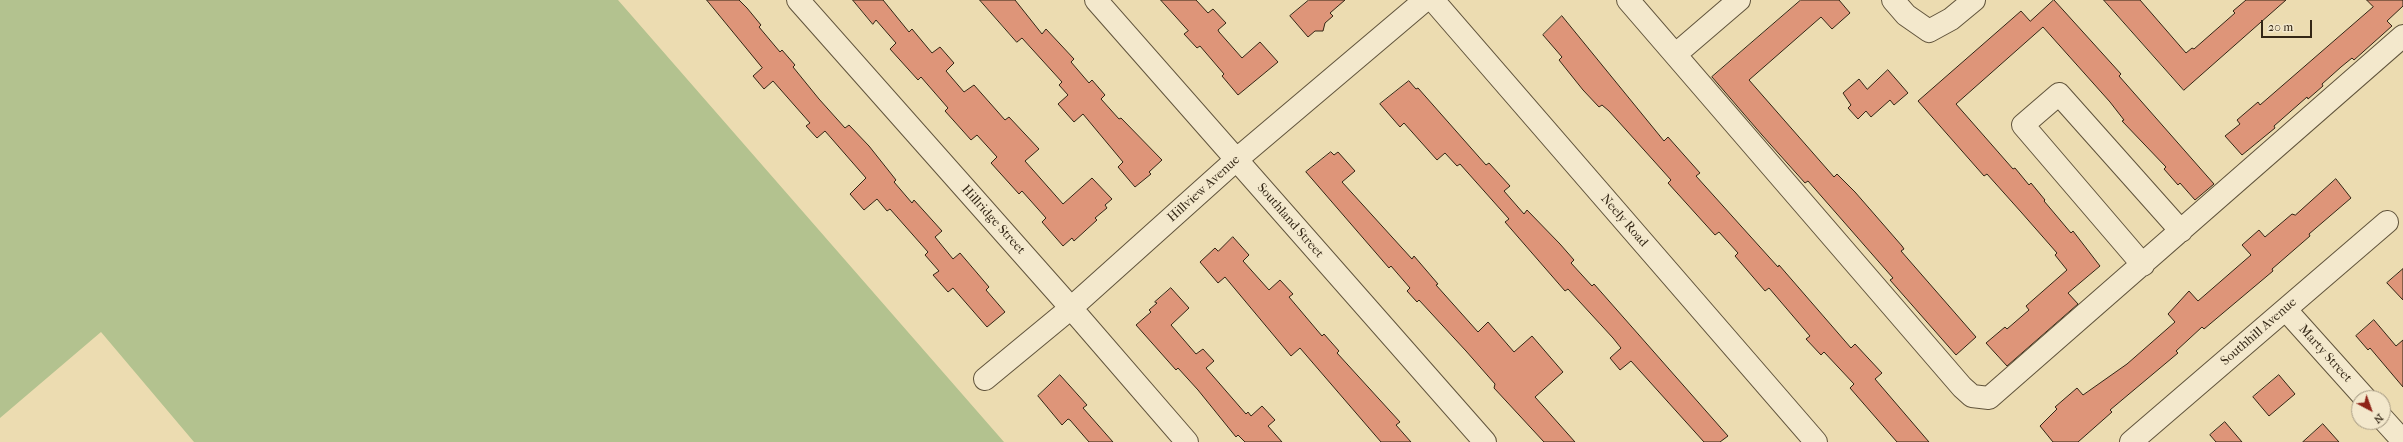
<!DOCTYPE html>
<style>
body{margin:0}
#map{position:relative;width:2403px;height:442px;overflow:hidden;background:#ecdcb1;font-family:"IM FELL French Canon",serif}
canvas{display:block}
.north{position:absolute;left:2351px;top:390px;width:40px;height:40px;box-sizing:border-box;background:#f3e8cc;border:1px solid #a69a83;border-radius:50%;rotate:139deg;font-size:11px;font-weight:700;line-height:16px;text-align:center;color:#332615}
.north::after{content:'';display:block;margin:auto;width:14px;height:18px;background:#8f2418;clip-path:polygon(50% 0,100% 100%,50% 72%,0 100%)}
.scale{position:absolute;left:2261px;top:20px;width:51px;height:18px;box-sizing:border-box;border:2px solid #332615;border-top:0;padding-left:5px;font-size:12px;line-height:14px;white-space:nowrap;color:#332615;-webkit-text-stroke:3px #f3e8cc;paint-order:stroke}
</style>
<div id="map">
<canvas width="2403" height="442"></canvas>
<div class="north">N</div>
<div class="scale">20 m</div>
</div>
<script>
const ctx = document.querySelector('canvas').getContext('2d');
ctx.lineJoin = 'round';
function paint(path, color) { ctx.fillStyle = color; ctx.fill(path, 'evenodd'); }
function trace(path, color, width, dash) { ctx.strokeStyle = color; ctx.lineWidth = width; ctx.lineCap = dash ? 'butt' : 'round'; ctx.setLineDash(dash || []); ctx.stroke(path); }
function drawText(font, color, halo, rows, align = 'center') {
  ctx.font = font + ' "IM FELL French Canon",serif'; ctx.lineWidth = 3; ctx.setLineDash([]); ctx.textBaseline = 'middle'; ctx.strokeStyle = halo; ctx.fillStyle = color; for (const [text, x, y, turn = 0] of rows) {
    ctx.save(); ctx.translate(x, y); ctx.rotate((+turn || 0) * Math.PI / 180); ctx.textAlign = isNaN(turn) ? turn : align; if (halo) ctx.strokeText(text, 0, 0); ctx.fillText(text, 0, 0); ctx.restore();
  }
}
paint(new Path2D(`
 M0 0H618L1004 442H194L101 332 0 418Z`), '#b3c28f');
const building = new Path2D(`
 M707 0H739L747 8 761 25 759 27 780 52 782 50 795 65 793 67 819 99 845 128 849 125 869 146 896 180 894 182 912 203 914 200 942 231 935 237 953 259 960 253 989 287 986 290 1005 312 987 327 953 288 948 292 933 275 939 271 925 255 928 252 890 209 887 211 877 199 864 210 850 194 866 178 825 131 817 138 806 126 810 123 773 81 764 89 753 76 762 68Z
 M853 0H883L909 32 912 29 932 53 940 47 954 63 946 71 964 92 974 85 1005 120 1009 117 1039 149 1025 161 1063 204 1092 178 1112 199 1105 205 1107 208 1095 218 1097 220 1074 241 1072 238 1063 246 1042 222 1046 218 1022 191 1019 194 991 163 997 157 977 135 971 140 945 111 948 108 921 77 918 80 890 49 896 43 876 20 873 24Z
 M980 0H1015L1042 34 1046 29 1074 59 1071 62 1089 83 1092 80 1105 95 1101 99 1119 119 1121 118 1162 160 1149 172 1151 174 1135 187 1118 167 1123 162 1083 114 1074 122 1058 104 1068 95 1059 85 1062 82 1022 38 1017 42Z
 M1161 0H1196L1208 13 1213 9 1226 23 1218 30 1219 32 1242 58 1260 42 1278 62 1238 95 1222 76 1224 74 1200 46 1197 48 1184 34 1188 31Z
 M1309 0H1345L1330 13 1333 16 1325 23 1323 31H1315L1308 37 1290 16Z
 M1801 0H1839L1850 13 1832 29 1821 17 1749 80 1834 177 1837 174 1855 192 1902 246 1904 249 1901 251 1976 337 1956 355 1890 280 1893 278 1808 181 1805 183 1762 135 1712 77Z
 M2054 0 2121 74 2119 76 2214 184 2195 200 2180 183 2178 185 2164 169 2166 167 2122 121 2124 120 2110 102 2043 27 1956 104 2013 169 2015 168 2029 185 2031 183 2045 200 2044 201 2071 233 2073 231 2100 266 2068 293 2078 304 2007 366 1986 343 2005 327 2007 329 2029 310 2026 306 2067 270 2055 255 2057 253 2021 212 1987 174 1984 176 1918 101 2021 11 2030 21Z
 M2104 0H2140L2186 53 2192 48 2194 49 2235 13 2233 11 2246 0H2286L2184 90Z
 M2367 0H2403V6L2387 21 2392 26 2354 60 2352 58 2341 67 2322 84 2323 86 2308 99 2307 97 2274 126 2275 128 2242 155 2225 136 2240 124 2237 120 2258 102 2260 105 2373 7Z
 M1562 16 1664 141 1668 137 1700 173 1696 176 1741 226 1778 267 1779 265 1851 348 1855 344 1882 373 1875 379 1929 442H1897L1850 388 1854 384 1824 352 1821 355 1806 339 1810 336 1769 288 1765 291 1735 256 1738 253 1719 232 1715 235 1668 183 1671 180 1609 111 1602 105 1599 107 1583 90 1559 60 1562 57 1543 35Z
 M1888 70 1908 93 1894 105 1890 100 1871 117 1866 111 1858 119 1848 108 1851 105 1843 93 1859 79 1867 89Z
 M1409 81 1416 89 1418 88 1486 165 1489 163 1510 186 1504 191 1524 214 1527 210 1560 244 1574 260 1571 263 1592 286 1594 284 1728 436 1720 442H1704L1631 361 1620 370 1610 358 1621 348 1613 338 1568 289 1565 291 1505 222 1509 219 1460 164 1457 166 1445 153 1437 160 1404 123 1400 127 1380 104Z
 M1331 152 1334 155 1338 152 1355 171 1342 182 1412 259 1414 256 1438 284 1436 285 1478 332 1488 322 1514 352 1532 336 1563 372 1535 397 1575 442H1544L1494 388 1495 384 1466 351 1419 300 1417 302 1407 291 1410 288 1391 266 1389 268 1306 172Z
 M2336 179 2351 198 2309 234 2310 236 2272 269 2273 271 2204 329 2202 327 2176 351 2178 353 2110 410 2112 412 2078 442H2053L2040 426 2057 409 2055 407 2077 388 2083 395 2127 364 2175 322 2168 314 2189 291 2198 301 2251 255 2242 245 2259 230 2265 237 2292 214 2295 215Z
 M1233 237 1249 255 1243 261 1269 290 1280 280 1293 294 1289 297 1322 336 1324 334 1339 351 1337 353 1400 422 1396 425 1411 442H1381L1300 348 1291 356 1225 277 1218 283 1200 262 1215 248 1218 251Z
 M2403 269V300L2387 283Z
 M1171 288 1189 308 1171 325 1196 354 1203 349 1214 361 1206 368 1246 414 1248 412 1251 416 1262 406 1275 420 1268 426 1282 442H1245L1238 435 1236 437 1198 390 1178 368 1176 370 1136 325 1151 312 1149 310 1157 303 1155 302Z
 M2374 320 2396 346 2403 340V387L2370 348 2368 350 2356 336Z
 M1060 375 1087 405 1083 408 1113 442H1089L1070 420 1068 419 1062 425 1038 396Z
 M2279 375 2295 394 2269 416 2253 397Z
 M2225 422 2242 442H2216L2210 435Z
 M2323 424 2339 442H2303Z`);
paint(building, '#de9579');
trace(building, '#332615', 1);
const minor = new Path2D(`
 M798 0 1071 308 1187 442
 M1096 0 1485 442
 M1433 0 1816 442
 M1628 0 1962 387 1972 396 1989 398 2403 36
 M1893 0 1906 15 1929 31 1951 19 1974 0
 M1676 54 1739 0
 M2143 265 2023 125 2059 94 2181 231
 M2286 310 2365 398
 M985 379 1071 308 1236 160 1425 0
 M2383 419 2403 441
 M2131 442 2387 222`);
trace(minor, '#61543c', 24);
trace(minor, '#f3e8cc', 22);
drawText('13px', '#332615', '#f3e8cc', [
 ["Hillview Avenue",1204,189,-42],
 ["Hillridge Street",993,220,48],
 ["Southland Street",1290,221,49],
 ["Neely Road",1624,221,49],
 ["Southhill Avenue",2259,332,-41],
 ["Marty Street",2325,354,48]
]);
</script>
